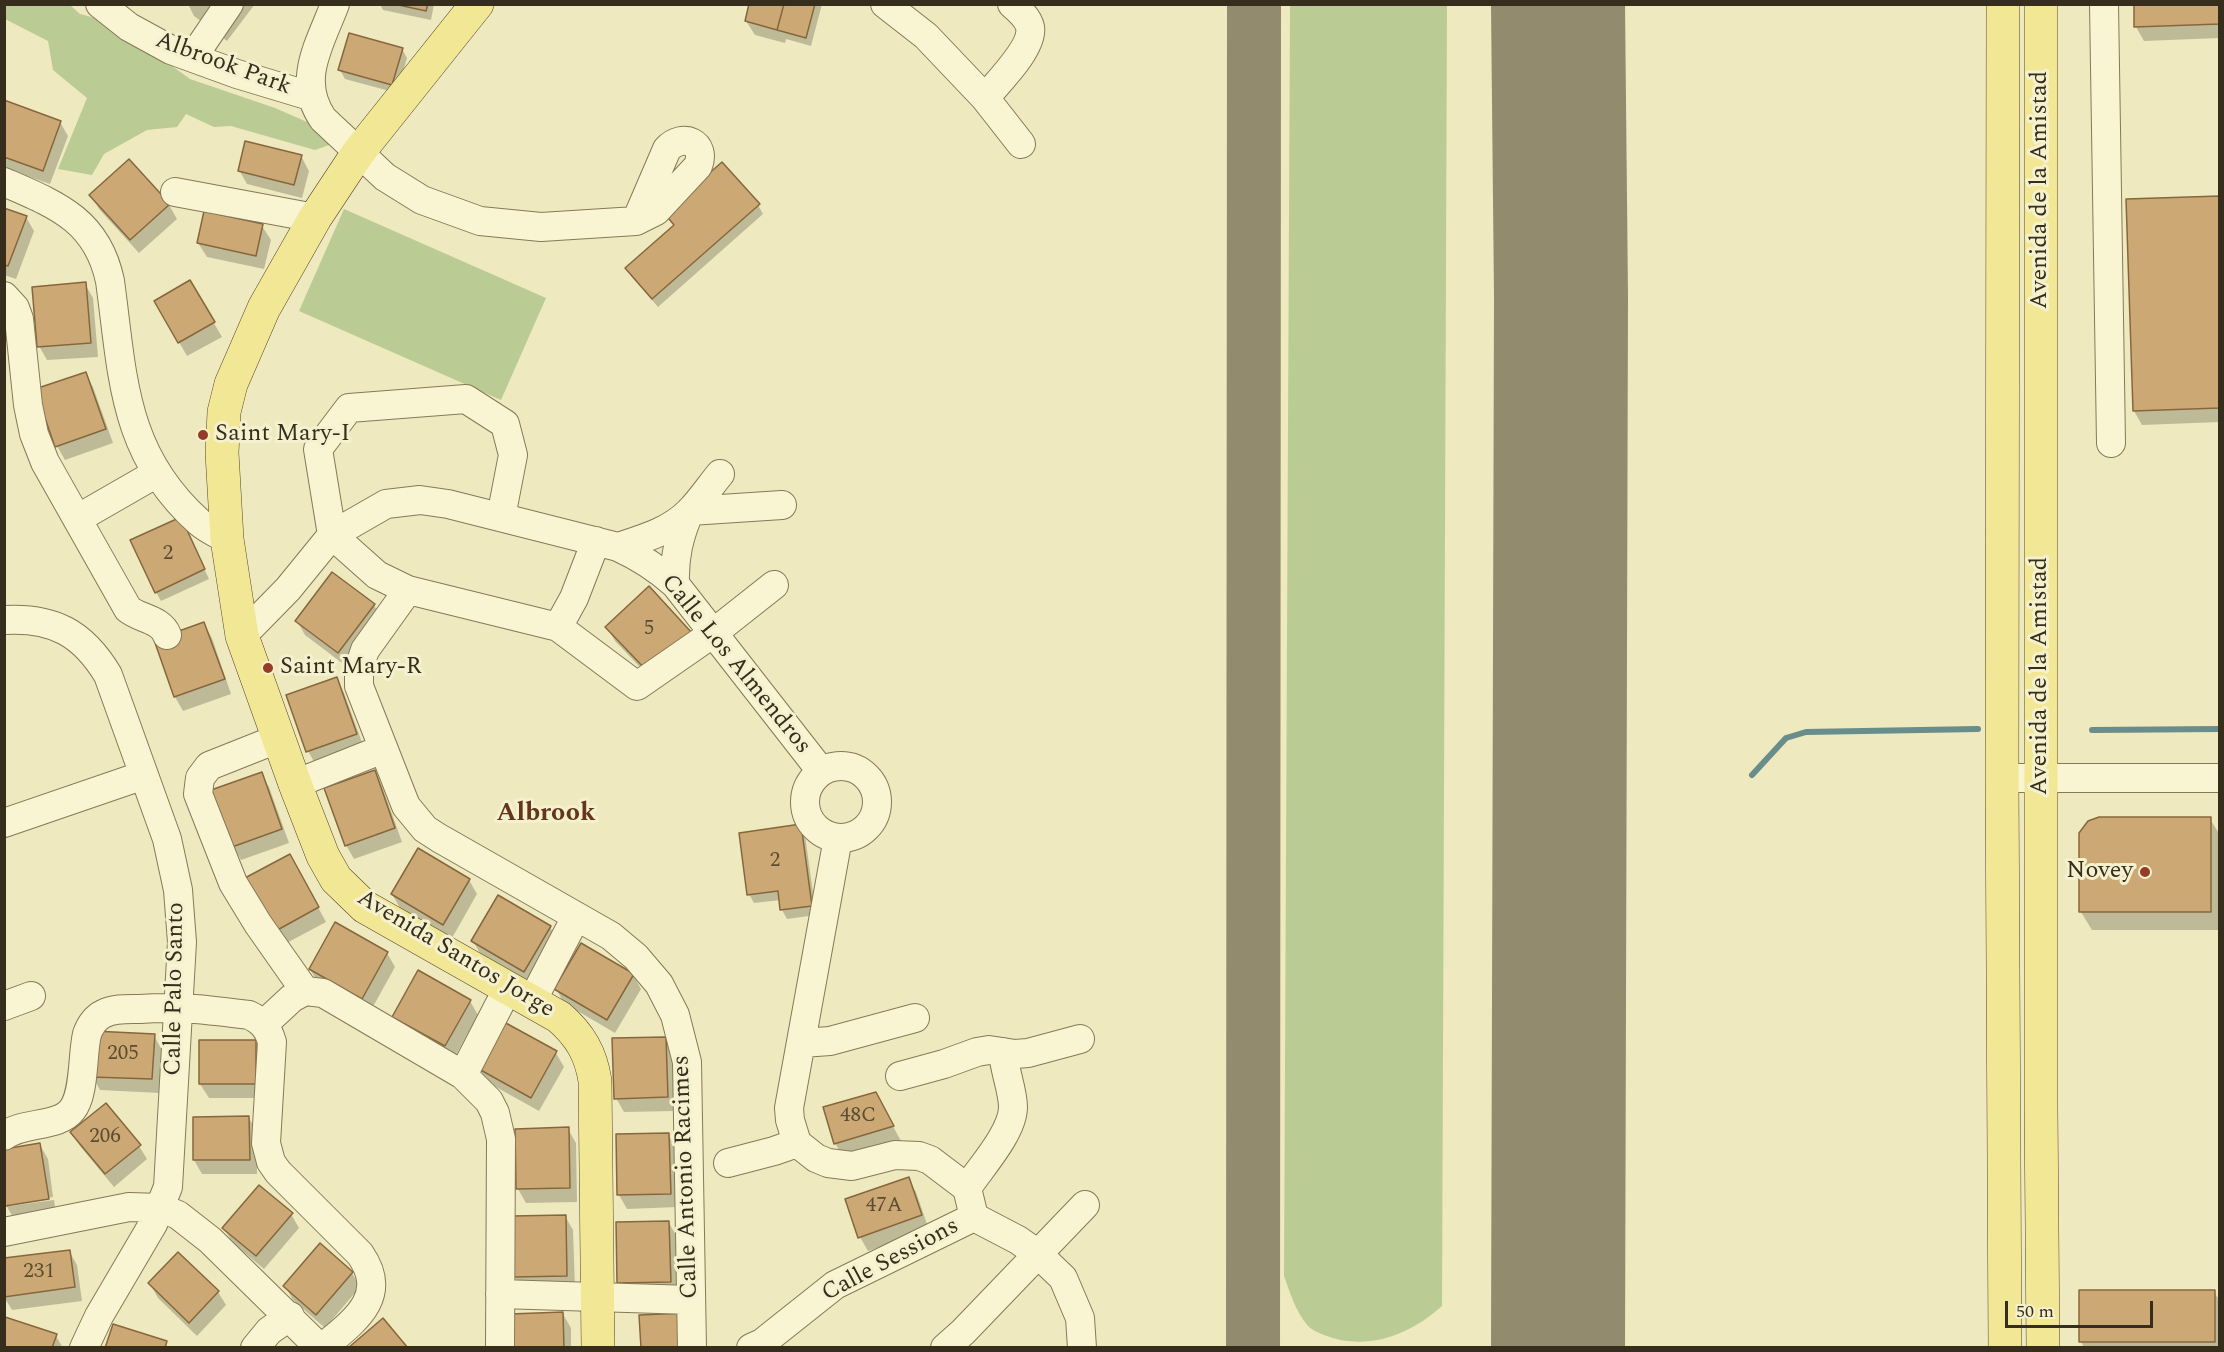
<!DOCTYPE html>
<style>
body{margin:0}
#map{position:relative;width:2224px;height:1352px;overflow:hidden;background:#eee9bf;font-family:Spectral,serif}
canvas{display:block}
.frame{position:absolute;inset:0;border:6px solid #362d1c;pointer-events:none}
.scale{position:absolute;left:2005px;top:1301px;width:148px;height:27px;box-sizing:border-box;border:3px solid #362d1c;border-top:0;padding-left:8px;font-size:18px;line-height:21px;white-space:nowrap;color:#362d1c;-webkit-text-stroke:4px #f5f1ce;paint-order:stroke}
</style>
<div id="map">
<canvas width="2224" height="1352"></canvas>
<div class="frame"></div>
<div class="scale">50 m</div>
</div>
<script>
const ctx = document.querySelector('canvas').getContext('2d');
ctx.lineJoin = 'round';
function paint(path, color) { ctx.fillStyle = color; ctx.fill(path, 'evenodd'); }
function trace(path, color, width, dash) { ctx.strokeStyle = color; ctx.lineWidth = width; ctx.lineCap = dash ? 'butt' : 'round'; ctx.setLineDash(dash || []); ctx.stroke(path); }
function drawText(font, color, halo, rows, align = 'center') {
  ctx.font = font + ' Spectral,serif'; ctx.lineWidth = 6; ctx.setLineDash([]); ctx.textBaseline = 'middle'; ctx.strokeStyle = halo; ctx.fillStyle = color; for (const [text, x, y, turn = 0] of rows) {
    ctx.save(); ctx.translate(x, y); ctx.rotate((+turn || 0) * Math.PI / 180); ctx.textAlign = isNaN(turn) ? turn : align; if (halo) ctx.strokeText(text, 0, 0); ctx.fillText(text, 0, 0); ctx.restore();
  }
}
paint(new Path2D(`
 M4 5H70L80 14 111 22 190 79 275 108 346 139 315 150 231 126 214 127 186 114 177 127 147 130 104 154 92 175 58 169 87 98 53 70 48 41 5 19Z
 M1290 5H1447L1442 1306C1410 1335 1366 1352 1324 1335 1319 1333 1312 1330 1308 1326 1296 1312 1290 1293 1284 1276Z
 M344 209 546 298 501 400 299 311Z`), '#bacc93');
paint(new Path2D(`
 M188 4H255L227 41 194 16Z
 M380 4H434L431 20 383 10Z
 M751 4H822L811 46 786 39 785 43 755 35 746 21Z
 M2135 4H2220V38L2144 41 2136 27Z
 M402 49 407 58 397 93 345 79 340 70Z
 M5 102 60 122 68 136 50 184 4 168Z
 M301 156 309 171 302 198 247 184 239 170Z
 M91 195 169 205 177 219 139 253 99 209Z
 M2220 197V422L2142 425 2134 411Z
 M758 205 763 214 658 307 632 277 627 268 675 227 666 213Z
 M4 209 26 217 34 231 16 279 4 275Z
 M262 226 271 240 264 269 207 257 198 243Z
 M190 282 222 337 187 356 156 302Z
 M85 284 93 298 98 357 47 360 39 346Z
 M85 373 93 387 113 443 65 460 57 446Z
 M185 528 209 579 161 601 156 592Z
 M649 589 658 686 615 641 607 627Z
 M374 605 382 619 346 666 305 635 297 621Z
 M204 624 212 638 231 694 183 711 175 697 155 641Z
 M336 679 344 693 364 748 316 765 308 751Z
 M374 772 382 786 402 842 354 859 346 845Z
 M261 774 269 787 289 843 241 860 233 846Z
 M2210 819 2220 835V930H2092L2081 912Z
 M800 826 805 835 816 915 787 919 782 910 781 900 754 903 749 894Z
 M298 870 326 922 281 946 273 932Z
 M469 880 477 894 452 938 400 908 392 894Z
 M550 927 558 941 532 985 481 955 473 941Z
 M387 953 395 967 370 1012 318 983 310 969Z
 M633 975 641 989 615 1033 564 1003 556 989Z
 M470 1001 478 1015 453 1060 402 1031 394 1017Z
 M154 1036 162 1050 160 1093 100 1090 92 1076Z
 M665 1038 673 1052 675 1111 624 1112 616 1098Z
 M200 1042H255L263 1056V1098H209L200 1084Z
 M556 1053 564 1067 539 1111 487 1082 479 1068Z
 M883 1108 901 1141 843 1157 835 1143Z
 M249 1118 257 1132V1174H202L194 1160Z
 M568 1129 576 1143 577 1202 526 1203 518 1189 516 1130Z
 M72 1133 139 1146 147 1159 114 1187 80 1146Z
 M668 1135 677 1149 678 1207 627 1209 619 1195Z
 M40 1145 48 1159 53 1197 10 1203V1206L54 1200 56 1213 14 1219 6 1205 4 1150Z
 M908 1179 916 1192 929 1230 868 1251 860 1237 847 1200Z
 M291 1214 299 1228 264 1269 232 1242 224 1228Z
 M565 1216 573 1230 575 1289 523 1291 515 1277Z
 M669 1223 677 1237 678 1295 627 1297 619 1283Z
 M69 1251 77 1265 82 1301 12 1310 4 1297V1260Z
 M352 1273 360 1287 325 1328 293 1300 285 1286Z
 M150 1284 218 1292 226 1305 197 1336 158 1298Z
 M2214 1292 2220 1301V1348H2084L2081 1341Z
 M563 1314 571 1328V1348H512Z
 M6 1319 56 1336 63 1348H4Z`), '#0003');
trace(new Path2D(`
 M2092 730 2220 729
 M1752 775 1786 738 1806 732 1978 729`), '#698d8b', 6);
trace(new Path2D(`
 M1253 1348 1254 4`), '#928b6e', 54);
trace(new Path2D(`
 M1558 4 1561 297 1558 1348`), '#928b6e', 134);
const building = new Path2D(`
 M394 4H428L426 11Z
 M749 4H784L777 30 745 21Z
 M784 4H815L806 38 777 30Z
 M2134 4H2220V24L2134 27Z
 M349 33 403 48 392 85 338 70Z
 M4 100 61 121 43 171 4 157Z
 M245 141 302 155 294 185 238 171Z
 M129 159 170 204 130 240 89 195Z
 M722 162 760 204 652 299 625 268 674 225 664 213Z
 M2220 196V408L2133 411 2126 199Z
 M4 208 27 216 8 266 4 265Z
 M204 211 263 224 256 256 197 243Z
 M190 280 215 322 178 343 154 301Z
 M86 282 91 343 37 347 32 287Z
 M86 372 106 429 55 447 35 389Z
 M181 517 205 569 155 593 130 540Z
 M332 572 375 604 338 653 295 621Z
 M649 586 692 633 649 673 605 627Z
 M204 622 225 679 174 697 154 640Z
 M337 677 357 734 306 752 286 695Z
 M375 770 395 828 345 846 324 788Z
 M262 772 282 829 232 847 211 790Z
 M2099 817H2211V912H2079V833L2088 821Z
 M801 824 812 906 780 910 778 891 747 895 739 833Z
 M418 848 470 879 443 925 391 894Z
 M290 854 319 907 272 933 243 879Z
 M498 895 551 926 524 972 471 941Z
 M335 922 388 952 362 999 309 969Z
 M581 943 634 974 607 1020 554 989Z
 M418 970 471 1000 445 1046 392 1017Z
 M504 1022 557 1051 531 1098 477 1068Z
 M93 1031 155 1034 152 1079 91 1077Z
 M666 1037 668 1097 614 1099 612 1038Z
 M199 1040H256V1084H199Z
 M876 1092 894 1126 834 1144 823 1107Z
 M106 1103 141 1145 105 1174 70 1132Z
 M249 1116 250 1160H193V1117Z
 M569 1127 570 1188 516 1189 515 1129Z
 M669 1133 671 1194 617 1195 616 1134Z
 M40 1143 49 1199 5 1206 4 1149Z
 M909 1177 922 1215 858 1238 845 1199Z
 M259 1185 293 1213 256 1256 222 1228Z
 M566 1215 567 1276 514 1277 512 1216Z
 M669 1221 671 1282 617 1283 616 1222Z
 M320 1243 353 1272 316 1315 283 1286Z
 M70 1250 75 1287 4 1297V1258Z
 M178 1252 219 1291 189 1323 148 1283Z
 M2079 1290H2215V1342H2079Z
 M563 1312 564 1348H511L510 1314Z
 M685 1313 686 1348H641L639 1315Z
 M5 1317 57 1334 52 1348H4Z
 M383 1318 408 1348H348Z
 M113 1324 167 1341 165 1348H105Z`);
paint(building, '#cca974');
trace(building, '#86673d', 1.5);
const minor = new Path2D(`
 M100 4 129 27 171 50 237 74 310 96
 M335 4C320 44 296 80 323 119L385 177 422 200 480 221 541 227 636 221 656 211 698 166C707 143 683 132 667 149L636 221
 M885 4 926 36 985 98 1021 144
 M2104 4 2111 443
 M193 57 229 4
 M985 98C998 82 1034 47 1030 27 1028 18 1019 10 1012 4
 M4 182C57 205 97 220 110 281 123 376 122 453 199 522 207 529 218 534 227 539
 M175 192 315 218
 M4 296 15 308 19 319 28 405 34 434 45 462 128 609C140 619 161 619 167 635
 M690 511 782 505
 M501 517 513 455 505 424 466 399 349 408 318 449 332 535 377 575 408 590 558 627 637 686 712 634 774 585
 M77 519 157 473
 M618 547C643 539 671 531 690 511 701 500 710 486 720 474
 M675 584C674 557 679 536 690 511
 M408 590 365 650 359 668V686L406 806 425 829 439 838 611 936 636 957 659 984 675 1015 687 1062 692 1348
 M4 620C53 617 83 633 108 675L167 839 178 890 182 942 168 1187 153 1224 99 1316 84 1348
 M558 627 574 598 596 541
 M242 636 288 589 332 535 386 504 420 500 448 504 618 547C640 557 657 568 675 584L821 771
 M277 739 209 766 200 778 198 794 233 883 258 924 305 991 323 993 463 1075 489 1101 495 1113 501 1139 500 1348
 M805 802a36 36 0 1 1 72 0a36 36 0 1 1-72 0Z
 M2002 778H2220
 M295 784 383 749
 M4 823 144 775
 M838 838 789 1108 790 1120 797 1143 816 1158 828 1163 852 1166 895 1155 919 1156 930 1160 967 1188 974 1217 1018 1240 1038 1254 1063 1278 1080 1318 1082 1348
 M532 1001 576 917
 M4 1006 31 996
 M264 1024 292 998 305 991
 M802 1043 830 1041 915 1018
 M463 1075 508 988
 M900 1076 944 1064 977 1052 989 1050 1015 1054 1028 1053 1080 1039
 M4 1136C23 1121 58 1128 72 1110 85 1094 82 1055 87 1034 90 1026 95 1018 103 1014 114 1008 128 1009 140 1009 179 1006 210 1010 249 1015 262 1021 268 1028 272 1042L266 1143 271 1162 278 1172 360 1254C390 1297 354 1321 322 1348
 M728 1163 774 1151 797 1143
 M967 1188C981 1167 1013 1132 1013 1107 1013 1091 1004 1069 1003 1052
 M4 1232 129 1207 161 1208 178 1215 210 1240 320 1348
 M500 1294 691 1300
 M255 1348 269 1331 290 1316
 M751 1348 762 1343 835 1285 974 1217
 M945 1348 963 1332 1085 1205`);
const major = new Path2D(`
 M477 4 358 153 315 218 264 308 231 384 224 412 222 453 227 539 242 636 295 784 323 856 336 879 365 907 559 1017C580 1035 591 1054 595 1081L598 1348
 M2003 4 2002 778 2005 1348
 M2041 4V1108L2043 1348`);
trace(minor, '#867957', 30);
trace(major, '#54462c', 34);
trace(minor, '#f9f4d2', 28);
trace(major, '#f2e795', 33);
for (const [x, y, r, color] of [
 [203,435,6,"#963b27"],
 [268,668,6,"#963b27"],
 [2145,872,6,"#963b27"]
]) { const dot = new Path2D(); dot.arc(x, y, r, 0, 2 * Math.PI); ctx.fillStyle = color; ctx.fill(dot); trace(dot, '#f5f1ce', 2); }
drawText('21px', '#5c4c32', null, [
 ["2",168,555],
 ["5",649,630],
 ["2",775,862],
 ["205",123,1055],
 ["48C",858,1117],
 ["206",105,1138],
 ["47A",884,1207],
 ["231",39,1273]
]);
drawText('24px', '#362d1c', '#f5f1ce', [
 ["Albrook Park",223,65,20],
 ["Avenida de la Amistad",2041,190,-90],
 ["Calle Los Almendros",735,665,51],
 ["Avenida de la Amistad",2041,676,-90],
 ["Avenida Santos Jorge",455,955,31],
 ["Calle Palo Santo",176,989,-89],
 ["Calle Antonio Racimes",687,1177,-92],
 ["Calle Sessions",891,1261,-28]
]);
drawText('24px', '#362d1c', '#f5f1ce', [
 ["Saint Mary-I",215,435],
 ["Saint Mary-R",280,668],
 ["Novey",2133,872,"right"]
], 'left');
drawText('bold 26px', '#62371b', '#f5f1ce', [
 ["Albrook",546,815]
]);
</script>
